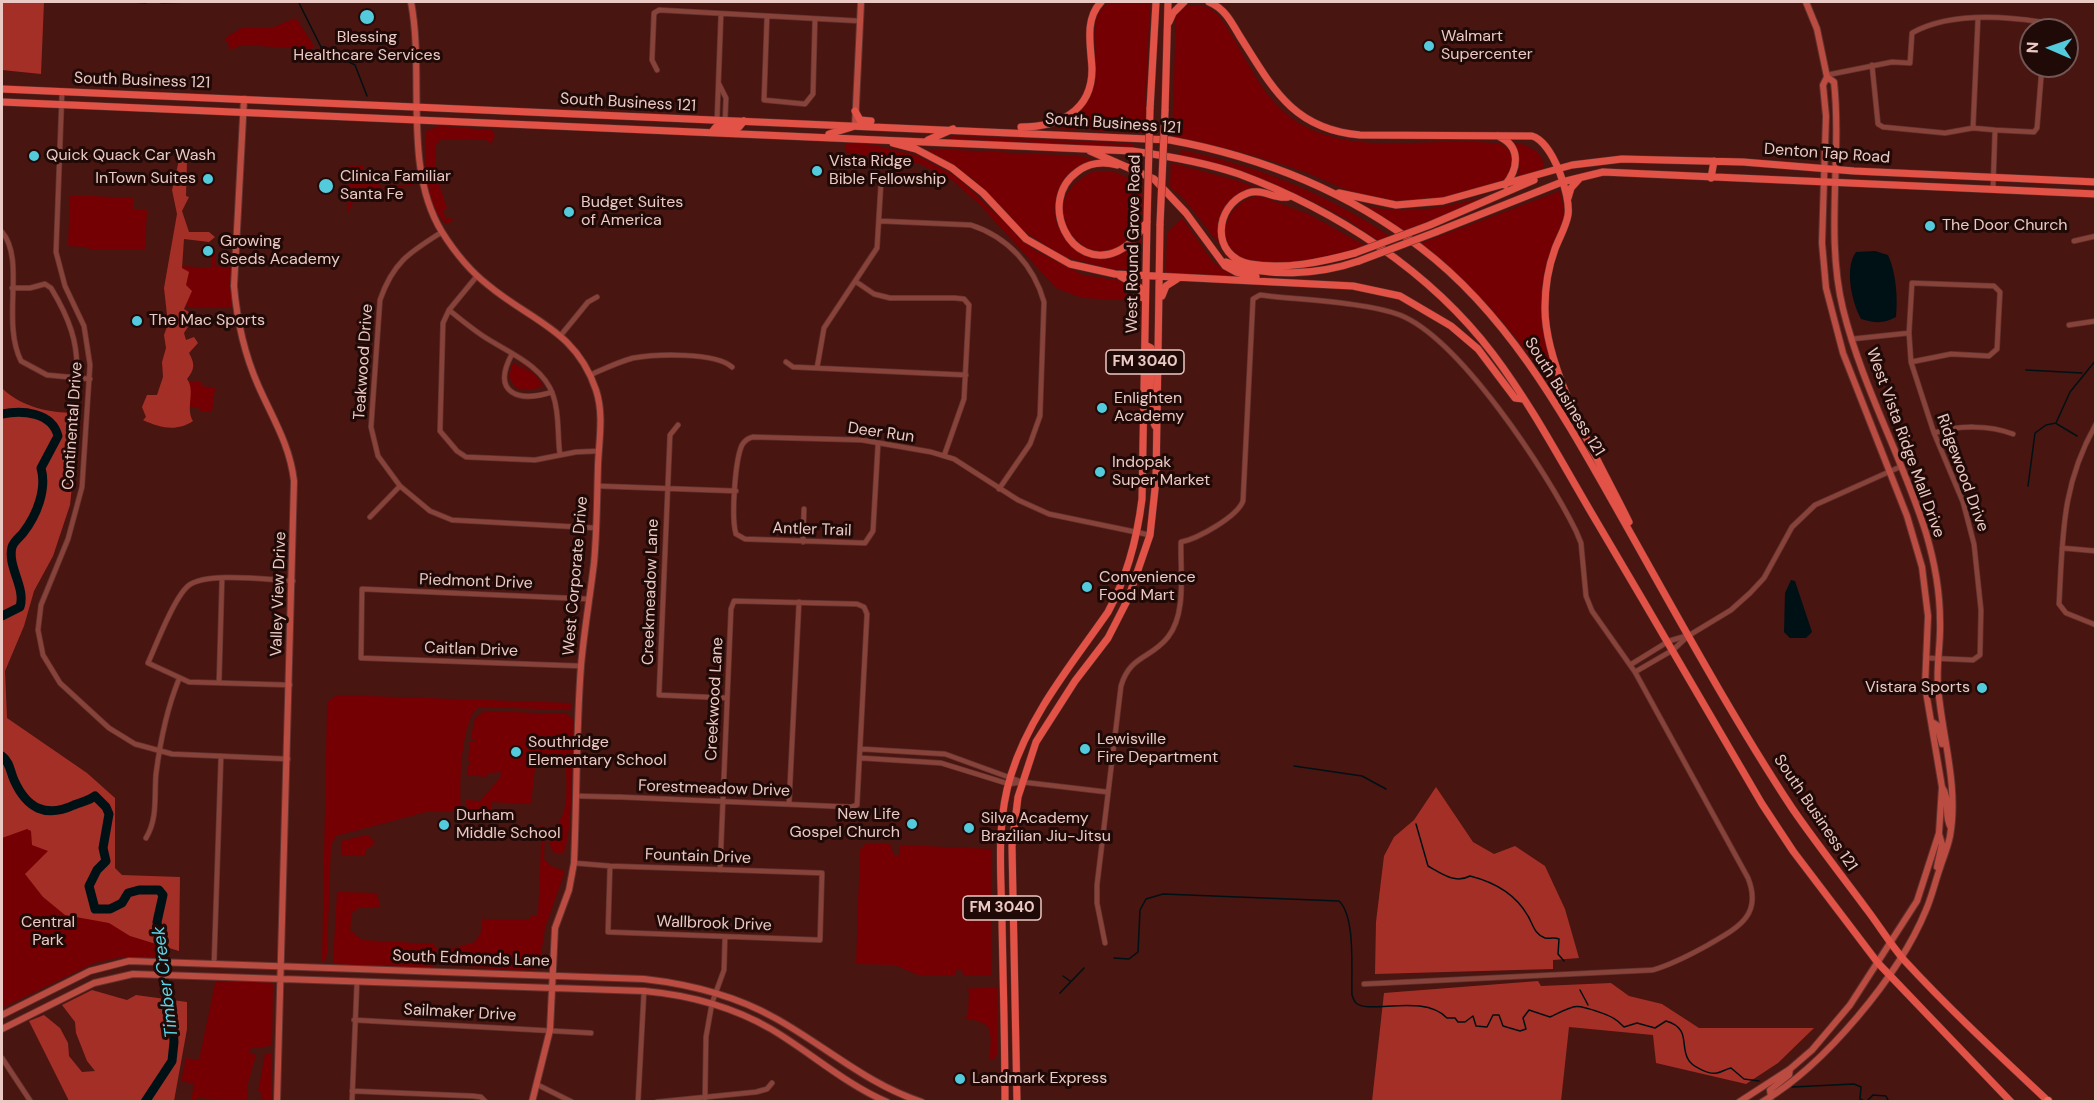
<!DOCTYPE html>
<style>
body{margin:0}
#map{position:relative;width:2097px;height:1103px;overflow:hidden;background:#481511;font-family:"DM Sans",sans-serif}
canvas{display:block}
.frame{position:absolute;inset:0;border:3px solid #ebc9c4;pointer-events:none}
.north{position:absolute;left:2019px;top:18px;width:60px;height:60px;box-sizing:border-box;background:#200a07;border:2px solid #715653;border-radius:50%;rotate:272deg;font-size:16px;font-weight:700;line-height:24px;text-align:center;color:#ebc9c4}
.north::after{content:'';display:block;margin:auto;width:21px;height:27px;background:#53cbdc;clip-path:polygon(50% 0,100% 100%,50% 72%,0 100%)}
</style>
<div id="map">
<canvas width="2097" height="1103"></canvas>
<div class="frame"></div>
<div class="north">N</div>
</div>
<script>
const ctx = document.querySelector('canvas').getContext('2d');
ctx.lineJoin = 'round';
function paint(path, color) { ctx.fillStyle = color; ctx.fill(path, 'evenodd'); }
function trace(path, color, width, dash) { ctx.strokeStyle = color; ctx.lineWidth = width; ctx.lineCap = dash ? 'butt' : 'round'; ctx.setLineDash(dash || []); ctx.stroke(path); }
function drawText(font, color, halo, rows, align = 'center') {
  ctx.font = font + ' "DM Sans",sans-serif'; ctx.lineWidth = 6; ctx.setLineDash([]); ctx.textBaseline = 'middle'; ctx.strokeStyle = halo; ctx.fillStyle = color; for (const [text, x, y, turn = 0] of rows) {
    ctx.save(); ctx.translate(x, y); ctx.rotate((+turn || 0) * Math.PI / 180); ctx.textAlign = isNaN(turn) ? turn : align; if (halo) ctx.strokeText(text, 0, 0); ctx.fillText(text, 0, 0); ctx.restore();
  }
}
paint(new Path2D(`
 M1111 2H1150L1144 133 1051 128C1130 94 1070 21 1111 2Z
 M1194 5 1207 7 1217 14C1239 41 1251 76 1274 102 1331 166 1425 134 1500 144 1507 147 1512 152 1513 160 1515 179 1497 183 1483 187 1454 196 1420 206 1389 202 1356 197 1330 181 1299 170 1257 155 1215 145 1172 137L1176 16 1183 7Z
 M296 18 314 46 311 49 241 45 231 50 225 38 243 27 271 28Z
 M439 126 492 130 495 135 491 145 487 140 441 139 436 145 434 181 438 182 447 208 443 210 446 219 451 218 453 221 446 224C423 203 426 159 426 131Z
 M951 136 1115 143 1133 144V148L950 139Z
 M845 143 874 145 918 156 957 177 1034 250 1083 275 1127 282 1135 286 1139 301 1082 298 1056 288 980 205 952 180 918 163 845 152Z
 M1514 143C1528 144 1547 154 1543 170L1518 178 1520 161Z
 M932 149 1079 156 1117 166C1099 164 1088 167 1075 178 1071 182 1065 186 1061 191 1034 225 1097 291 1141 238L1139 270 1110 269 1062 256 1018 227 972 178 926 152Z
 M1181 150C1256 165 1327 194 1391 237L1380 241C1367 234 1355 224 1341 216 1290 187 1236 171 1180 156Z
 M1171 163 1235 180 1260 189C1224 191 1213 219 1224 250L1183 198 1170 187Z
 M349 165 363 166V177L379 178 381 189 414 183V185L361 194 355 198 348 213Z
 M1095 171 1115 172 1142 185C1142 198 1144 214 1140 226 1138 232 1132 236 1128 240 1088 282 1024 201 1095 171Z
 M1560 191 1565 215 1549 257 1546 338 1601 474C1578 432 1555 390 1527 352 1497 311 1459 277 1422 243Z
 M1503 192 1404 232 1358 204C1409 218 1453 206 1503 192Z
 M70 195 133 198V210H147L145 249H89V247L68 246Z
 M1260 196 1308 214 1368 247C1339 256 1273 271 1245 260 1209 247 1226 199 1260 196Z
 M1182 218 1213 262 1237 279 1166 273 1167 233Z
 M216 249 215 266 232 268 233 308H187L181 266 212 268V250Z
 M516 360C527 367 536 374 543 385L542 387 533 374 541 385 540 388 521 390 514 386 509 376 513 363 533 374Z
 M190 382H202V386L215 388 212 411H199V408L188 406Z
 M338 695 571 703V710L478 707C461 721 459 785 461 806L458 811 426 812 336 836 331 845 327 955 324 962 322 961 327 706 329 700Z
 M485 711 567 714 574 720C573 741 573 842 563 853H555C541 840 561 824 564 811 568 797 566 778 566 763L562 757 544 754 536 758 531 804 491 802V813H473L467 809 466 800 480 801 500 778 501 772 488 773 486 777 467 775 468 765 472 763 468 761 470 742 476 741 471 738 475 718Z
 M2 761 101 849 151 933 159 957H121L94 963 2 1008Z
 M542 826 545 827 544 859 551 866 565 871 545 928 539 967C520 976 470 965 447 964L450 949 475 942 481 932 483 915 484 919 529 920 531 916H538Z
 M366 835 371 837 375 844 365 850V856L341 855V841Z
 M867 843 890 844 894 855 899 856 900 845 992 849V976L963 975 962 969 956 970V975H918L895 965 856 964 860 850Z
 M337 892 377 893 380 907 358 908 352 913 350 930 362 940 433 944 437 949 433 968 337 965 333 962Z
 M216 979 270 981 273 984 272 1045 260 1048 251 1047 250 1053 256 1055 248 1083 247 1101 198 1098 197 1101H191L194 1084 181 1081 186 1058 199 1060Z
 M997 987V1055L994 1059H990C991 1028 995 1023 963 1018L968 1016 969 991 965 989Z
 M271 1053V1101H260L262 1093 258 1091 265 1054Z`), '#750003');
paint(new Path2D(`
 M2 2H44L41 74 2 70Z
 M179 160 187 161 186 196 189 197 182 211 189 232H209L215 237 209 242 184 239 182 268 189 272 186 285 192 291 184 309 195 316 184 333 186 340 194 337 198 343 189 353C195 364 195 369 187 379 196 391 185 408 193 421 177 432 160 428 143 420L146 417 142 407 147 395H157L163 377 162 362 166 348 164 335 168 324 164 288 177 214 172 190Z
 M2 388C20 407 55 415 80 412L70 505 53 556 34 591 24 626 5 671 7 718 87 773 115 798V868L122 875 180 877 179 951 130 936 109 923 65 915 43 897 25 874 48 851 32 845 31 831 27 829 2 838Z
 M1436 787 1473 842 1494 854 1515 846 1545 866 1565 909 1579 958 1553 960V969L1375 974 1376 922 1384 856 1394 837 1414 820Z
 M1538 981 1541 986 1611 983 1629 996 1662 1004 1699 1028H1814L1778 1063 1746 1084 1656 1063 1653 1035 1569 1027 1561 1101H1372L1384 993Z
 M92 990 127 1000 136 995 187 1002V1029L174 1101H69L29 1021 44 1015 60 1028 68 1043 69 1056 82 1072 95 1071 87 1061 76 1033 75 1022 62 1005Z`), '#a42f27');
paint(new Path2D(`
 M1875 251 1888 255C1896 272 1898 298 1896 317 1883 324 1875 323 1861 319 1852 302 1844 268 1856 252Z
 M1791 580 1795 581 1812 632 1806 638H1790L1784 632 1785 593Z`), '#001115');
trace(new Path2D(`
 M113 2H124
 M132 2 146 3
 M161 3 190 2
 M299 3 322 49 355 65 367 96
 M2026 370 2082 373
 M2057 424 2077 436
 M2028 486 2035 433 2046 425 2056 423 2070 392 2096 360
 M1294 766 1362 776 1386 789
 M1416 824 1428 866C1442 874 1455 884 1470 876 1494 882 1515 893 1528 916 1533 924 1534 934 1545 938 1549 939 1554 937 1559 939L1558 954 1564 961
 M1114 958 1129 959 1138 952 1140 910 1146 899 1163 894 1339 901C1356 917 1351 971 1352 995 1353 998 1354 1001 1356 1003 1369 1015 1423 993 1447 1018H1455L1458 1022H1465L1473 1016 1476 1026 1487 1027 1493 1015H1499L1503 1026 1520 1031 1526 1029 1523 1018 1529 1010 1550 1017C1575 1005 1574 1003 1599 1012 1610 1016 1616 1018 1624 1027L1637 1023 1655 1028 1666 1021C1691 1028 1680 1046 1688 1059 1691 1066 1709 1075 1717 1073 1722 1072 1726 1069 1731 1068L1744 1079 1759 1081
 M1063 976 1070 981
 M1580 990 1588 1005
 M1060 993 1084 968
 M1792 1087 1854 1084 1861 1087 1860 1099 1866 1102 1873 1095 1886 1096 1889 1102`), '#001115', 1.5);
trace(new Path2D(`
 M2 414C22 410 52 412 58 436L41 468C47 489 37 515 23 533 19 538 14 541 12 547 7 567 26 587 20 607L2 616
 M2 756C10 762 10 771 14 780 27 809 46 818 74 805 81 802 88 801 95 796L106 807 109 814 103 848 106 861 97 870 89 886 95 909H110L122 903 128 893 139 890H159L163 895 157 922 162 955 161 969 172 1010 174 1042 172 1061 145 1102`), '#001115', 9);
const street = new Path2D(`
 M767 16 764 100 805 104 813 94 815 19
 M1872 65 1878 124 1883 127 1945 133 1973 128 1995 130 1993 189
 M657 70 652 60 654 13 659 10 860 21
 M1827 75 1892 62 1910 63 1912 33C1948 13 2002 16 2041 22L2044 30
 M719 84 726 98 725 121
 M62 92 56 252 65 286 84 326 90 365 82 487 68 539 41 605 38 630 43 655 60 683 109 728 135 744 172 754 288 759
 M717 120 721 14
 M1973 128 1978 18
 M1995 130 2034 132 2037 128 2042 66
 M880 221 971 225C1008 237 1034 266 1044 302L1040 416 1030 444 999 489
 M2 232C26 260 1 321 21 361L47 375 90 379
 M442 232C410 252 393 262 380 300L371 427 378 456 400 486 430 511 452 520 596 528
 M2074 241 2096 236
 M477 276 449 310 443 323 440 431 457 451 466 457 535 460 576 452 599 451
 M855 281 874 294 890 298H955L964 299 969 305 964 399 944 456
 M12 288H30L45 284 51 288C68 316 80 344 76 378
 M449 310C460 319 471 328 483 336 507 352 543 365 553 395 560 414 557 435 560 455
 M2069 325 2096 321
 M561 335 588 302 597 297
 M1852 339 1909 333
 M512 354C491 393 518 403 552 392
 M786 362 793 367 966 375
 M1911 362 1951 354 1989 356 1997 349 2000 292 1994 286 1912 283 1909 333 1911 362 1934 433 1963 502 1974 544 1981 610 1980 655 1973 660 1927 658
 M817 368 824 328 877 248 881 183 888 173
 M590 375C604 369 618 362 633 358 656 354 715 352 732 367
 M2096 424C2061 486 2063 536 2059 604L2066 613 2096 625
 M678 425 670 435 659 695 727 698
 M1934 433C1959 425 1989 425 2013 434
 M878 444 873 531 865 543 745 539 736 534C731 518 735 460 742 445 745 440 748 438 753 437L862 440 931 452 954 459 1018 500 1049 514 1150 535
 M598 486 736 491
 M370 517 400 486
 M803 542 804 509
 M2062 548 2096 551
 M1630 665 1669 641 1686 636
 M581 666 361 658 362 589 589 599
 M1635 672 1673 650 1688 636 1731 610 1750 593 1764 578 1792 527 1815 505 1902 466
 M219 683 222 579
 M290 685 189 682 148 663C156 645 174 598 188 586 205 571 270 580 293 581
 M862 749 945 754 1022 782
 M861 758 941 763 1009 784 1022 782 1107 792
 M577 796 617 797H620C697 800 774 803 851 807L857 805 867 614 864 607 857 604 734 601 731 609C728 696 723 783 720 870
 M789 804 799 602
 M146 838C158 818 154 797 156 774 160 743 167 708 179 679
 M574 863 610 866 822 873 820 940 608 932 610 866
 M1105 943 1097 903V885L1121 686C1130 655 1151 659 1168 637 1187 613 1180 571 1181 542 1197 539 1237 517 1243 501L1253 299 1260 295C1299 300 1366 302 1400 315 1460 339 1547 472 1576 531L1581 543 1586 596 1592 611 1635 672 1748 878C1763 916 1737 928 1708 945 1690 955 1673 964 1653 970L1364 984
 M214 964 221 756
 M354 1020 591 1033
 M2 1058 31 1102
 M538 1085 572 1102
 M352 1091 473 1096 481 1097 486 1102
 M705 1098 706 1037 712 1003 724 970 725 937
 M352 1102 357 981
 M638 1102 644 991
 M657 1102 756 1092 767 1089 772 1083`);
const secondary = new Path2D(`
 M411 2C425 75 402 167 442 232 454 251 470 271 488 285 531 321 576 330 596 390 604 414 599 440 598 465 597 497 597 531 594 563 590 597 584 631 581 666 576 731 577 797 574 863L569 890 555 928 550 1030 532 1102
 M244 99 234 286C237 321 244 353 258 385 272 417 290 445 294 481L277 1102
 M855 126 861 2
 M1932 722 1937 725 1942 744
 M1942 787C1951 799 1943 815 1951 828
 M1937 867 1942 844 1939 834
 M2 1015 90 971 129 961 644 979C688 984 736 996 775 1018 824 1045 868 1085 922 1102
 M2 1029 94 983 133 974 644 991C688 995 733 1007 771 1029 810 1052 845 1084 887 1102
 M1771 1097 1770 1090 1789 1075 1790 1069
 M1739 1102 1790 1069 1812 1050 1850 1005 1917 901 1939 833 1942 787 1925 686 1928 616 1922 567 1907 516 1843 353 1826 288 1822 243 1826 116 1823 85 1827 77 1817 29 1806 2
 M1762 1102C1824 1066 1899 976 1926 910 1932 896 1935 882 1940 868 1943 858 1948 847 1950 836 1959 787 1942 736 1938 687 1936 665 1941 643 1940 621 1940 592 1934 560 1926 533 1902 457 1862 386 1843 309 1825 236 1842 157 1834 82L1827 77`);
const primary = new Path2D(`
 M1209 2C1224 8 1231 21 1239 35 1272 87 1292 129 1360 135L1532 136C1553 142 1571 196 1568 215 1566 227 1559 238 1555 249 1548 268 1545 288 1545 307 1544 371 1601 464 1629 522
 M1169 22 1173 13 1184 2
 M2 89 1170 140C1262 157 1347 191 1421 248 1510 316 1564 416 1618 511 1674 610 1729 712 1792 808 1816 843 1843 877 1868 911 1880 927 1891 945 1904 960 1950 1010 1999 1055 2048 1101
 M2 102 1132 151C1168 156 1204 162 1239 174 1336 210 1430 271 1493 354 1533 407 1564 467 1598 524 1653 617 1707 710 1762 804L1793 851 1878 963 2011 1102
 M1150 109 1156 2
 M855 111 860 120 871 121
 M1165 111 1168 2
 M1021 127C1058 127 1092 112 1092 69 1091 46 1084 20 1101 2
 M712 132 716 127H739L744 121
 M829 134 852 127
 M1498 136C1521 146 1519 168 1505 185
 M928 140 953 129
 M893 143 916 149 952 168 983 193 1026 239 1070 264 1115 274 1353 286 1400 296 1451 326 1478 349 1515 398 1523 399
 M1090 151 1154 179 1186 213 1225 266 1236 272 1256 277
 M1117 165C1103 161 1088 163 1077 172 1037 201 1070 273 1118 251 1131 245 1139 233 1147 222
 M1711 178 1714 161
 M1339 193 1396 205 1443 201 1572 165 1622 159 1743 162 1854 171 2096 182
 M1288 197C1275 200 1263 188 1248 193 1213 206 1211 257 1250 264 1285 270 1322 262 1355 253
 M1568 198 1571 188 1580 178
 M1430 225 1534 180
 M1436 232 1562 182 1603 172 2096 194
 M1226 262C1268 278 1318 275 1359 261
 M1120 276 1139 287 1143 298
 M1162 296 1166 286 1177 279
 M1145 345 1151 348 1150 411 1155 426
 M1005 1102C1005 1041 1003 980 1002 920 1001 871 996 822 1011 775 1030 714 1072 664 1108 612 1127 577 1137 539 1142 499L1147 221
 M1017 1102 1012 846 1018 797 1036 742 1075 681 1108 638 1128 599 1150 535 1156 480 1160 224`);
const highway = new Path2D(`
 M2048 1101V1102`);
trace(street, '#62322e', 6);
trace(secondary, '#62322e', 8);
trace(primary, '#62322e', 8);
trace(highway, '#62322e', 10);
trace(street, '#87423a', 4.5);
trace(secondary, '#bb4c41', 6);
trace(primary, '#e25246', 7);
trace(highway, '#f46b5d', 8);
const primaryBridge = new Path2D(`
 M1147 221 1150 109
 M1160 224 1165 111
 M1355 253 1430 225
 M1359 261 1436 232`);
trace(primaryBridge, '#62322e', 8, []);
trace(primaryBridge, '#e25246', 7);
for (const [x, y, r, color] of [
 [367,17,8,"#53cbdc"],
 [1429,46,6,"#53cbdc"],
 [34,156,6,"#53cbdc"],
 [817,171,6,"#53cbdc"],
 [208,179,6,"#53cbdc"],
 [326,186,8,"#53cbdc"],
 [569,212,6,"#53cbdc"],
 [1930,226,6,"#53cbdc"],
 [208,251,6,"#53cbdc"],
 [137,321,6,"#53cbdc"],
 [1102,408,6,"#53cbdc"],
 [1100,472,6,"#53cbdc"],
 [1087,587,6,"#53cbdc"],
 [1982,688,6,"#53cbdc"],
 [1085,749,6,"#53cbdc"],
 [516,752,6,"#53cbdc"],
 [912,824,6,"#53cbdc"],
 [444,825,6,"#53cbdc"],
 [969,828,6,"#53cbdc"],
 [960,1079,6,"#53cbdc"]
]) { const dot = new Path2D(); dot.arc(x, y, r, 0, 2 * Math.PI); ctx.fillStyle = color; ctx.fill(dot); trace(dot, '#200a07', 2); }
for (const [x, y, w] of [
 [1145,362,78],
 [1002,908,78]
]) { const box = new Path2D(); box.roundRect(x - w / 2, y - 12, w, 24, 4.5); ctx.fillStyle = '#200a07'; ctx.fill(box); trace(box, '#ebc9c4', 1.5); }
drawText('bold 15px', '#ebc9c4', null, [
 ["FM 3040",1145,362],
 ["FM 3040",1002,908]
]);
drawText('16px', '#ebc9c4', '#200a07', [
 ["Walmart",1441,37],
 ["Supercenter",1441,55],
 ["Blessing",367,38,"center"],
 ["Healthcare Services",367,56,"center"],
 ["Quick Quack Car Wash",46,156],
 ["Vista Ridge",829,162],
 ["Bible Fellowship",829,180],
 ["Clinica Familiar",340,177],
 ["Santa Fe",340,195],
 ["InTown Suites",196,179,"right"],
 ["Budget Suites",581,203],
 ["of America",581,221],
 ["The Door Church",1942,226],
 ["Growing",220,242],
 ["Seeds Academy",220,260],
 ["The Mac Sports",149,321],
 ["Enlighten",1114,399],
 ["Academy",1114,417],
 ["Indopak",1112,463],
 ["Super Market",1112,481],
 ["Convenience",1099,578],
 ["Food Mart",1099,596],
 ["Vistara Sports",1970,688,"right"],
 ["Lewisville",1097,740],
 ["Fire Department",1097,758],
 ["Southridge",528,743],
 ["Elementary School",528,761],
 ["New Life",900,815,"right"],
 ["Gospel Church",900,833,"right"],
 ["Durham",456,816],
 ["Middle School",456,834],
 ["Silva Academy",981,819],
 ["Brazilian Jiu-Jitsu",981,837],
 ["Landmark Express",972,1079]
], 'left');
drawText('16px', '#ebc9c4', '#200a07', [
 ["South Business 121",142,81,2],
 ["South Business 121",628,103,3],
 ["South Business 121",1113,124,4],
 ["Denton Tap Road",1827,154,4],
 ["West Round Grove Road",1134,244,-89],
 ["Teakwood Drive",364,362,-86],
 ["South Business 121",1564,397,58],
 ["Continental Drive",73,426,-86],
 ["Deer Run",881,433,8],
 ["West Vista Ridge Mall Drive",1905,443,70],
 ["Ridgewood Drive",1962,473,70],
 ["Antler Trail",812,530,2],
 ["West Corporate Drive",576,576,-85],
 ["Piedmont Drive",476,582,2],
 ["Creekmeadow Lane",651,592,-88],
 ["Valley View Drive",279,594,-88],
 ["Caitlan Drive",471,650,2],
 ["Creekwood Lane",715,699,-87],
 ["Forestmeadow Drive",714,789,2],
 ["South Business 121",1815,813,56],
 ["Fountain Drive",698,857,2],
 ["Wallbrook Drive",714,924,2],
 ["South Edmonds Lane",471,959,2],
 ["Sailmaker Drive",460,1013,3]
]);
drawText('16px', '#eacac5', '#200a07', [
 ["Central",48,923],
 ["Park",48,941]
]);
drawText('italic 18px', '#59d3e5', '#200a07', [
 ["Timber Creek",166,982,-97]
]);
</script>
